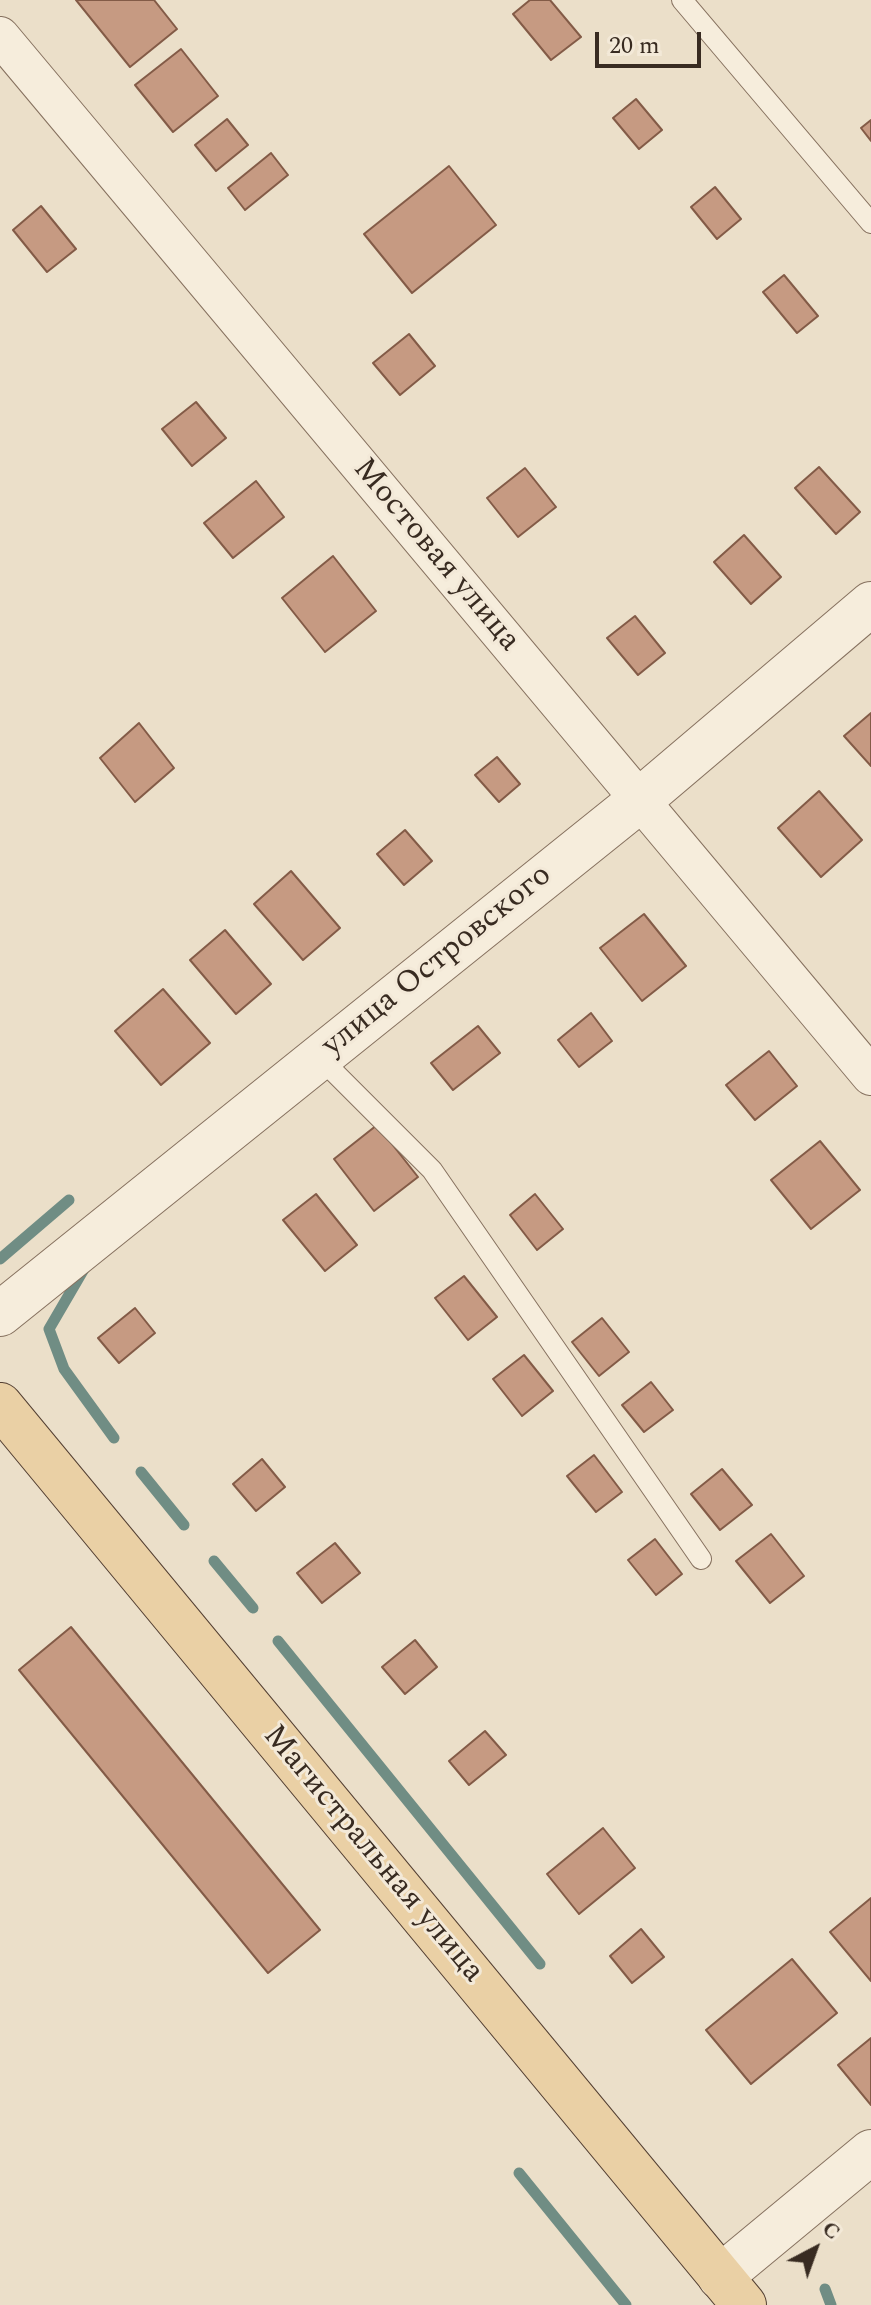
<!DOCTYPE html>
<meta charset="utf-8">
<style>
body{margin:0}
#map{position:relative;width:871px;height:2305px;overflow:hidden;background:#ebdfc9;font-family:Spectral,serif}
canvas{display:block}
.north{position:absolute;left:775px;top:2209px;width:80px;height:80px;-webkit-text-stroke:6px #f3e9d8;paint-order:stroke;rotate:41deg;font-size:22px;font-weight:700;line-height:32px;text-align:center;color:#382b21}
.north::after{content:'';display:block;margin:auto;width:28px;height:36px;background:#382b21;clip-path:polygon(50% 0,100% 100%,50% 72%,0 100%)}
.scale{position:absolute;left:595px;top:32px;width:106px;height:36px;box-sizing:border-box;border:4px solid #382b21;border-top:0;padding-left:10px;font-size:24px;line-height:28px;white-space:nowrap;color:#382b21;-webkit-text-stroke:6px #f3e9d8;paint-order:stroke}
</style>
<div id="map">
<canvas width="871" height="2305"></canvas>
<div class="north">С</div>
<div class="scale">20 m</div>
</div>
<script>
const ctx = document.querySelector('canvas').getContext('2d');
ctx.lineJoin = 'round';
function trace(path, color, width, dash) { ctx.strokeStyle = color; ctx.lineWidth = width; ctx.lineCap = dash ? 'butt' : 'round'; ctx.setLineDash(dash || []); ctx.stroke(path); }
function paint(path, color) { ctx.fillStyle = color; ctx.fill(path, 'evenodd'); }
function drawText(font, color, halo, rows, align = 'center') {
  ctx.font = font + ' Spectral,serif'; ctx.lineWidth = 6; ctx.setLineDash([]); ctx.textBaseline = 'middle'; ctx.strokeStyle = halo; ctx.fillStyle = color; for (const [text, x, y, turn = 0] of rows) {
    ctx.save(); ctx.translate(x, y); ctx.rotate((+turn || 0) * Math.PI / 180); ctx.textAlign = isNaN(turn) ? turn : align; if (halo) ctx.strokeText(text, 0, 0); ctx.fillText(text, 0, 0); ctx.restore();
  }
}
trace(new Path2D(`
 M0 1259 69 1200
 M84 1269 49 1329 64 1369 114 1438
 M141 1472 184 1525
 M214 1561 253 1608
 M278 1641 540 1964
 M519 2173 626 2305
 M825 2289 831 2305`), '#708d84', 11);
const building = new Path2D(`
 M76 0H154L177 29 130 67Z
 M530 0H550L581 37 551 60 513 14Z
 M181 49 218 96 173 132 135 85Z
 M636 99 662 130 639 149 613 118Z
 M227 119 248 145 216 171 195 145Z
 M871 120V141L861 128Z
 M271 153 288 175 245 210 228 188Z
 M449 166 496 225 412 293 364 234Z
 M715 187 741 219 717 239 691 207Z
 M41 206 76 249 47 272 13 230Z
 M784 275 818 316 797 333 763 292Z
 M409 334 435 366 400 395 373 363Z
 M196 402 226 438 192 466 162 429Z
 M819 467 860 512 836 534 795 488Z
 M525 468 556 507 518 537 487 498Z
 M256 481 284 517 233 558 204 523Z
 M744 535 781 577 751 604 714 562Z
 M333 556 376 611 325 652 282 598Z
 M635 616 665 653 638 675 607 638Z
 M871 713V766L844 736Z
 M139 723 174 768 135 802 100 758Z
 M497 757 520 784 499 802 475 775Z
 M819 791 862 840 821 877 778 828Z
 M405 830 432 861 404 885 377 854Z
 M291 871 340 928 303 960 254 904Z
 M644 914 686 966 642 1001 600 948Z
 M225 930 271 984 236 1014 190 960Z
 M163 989 210 1043 161 1085 115 1031Z
 M591 1013 612 1041 579 1067 558 1040Z
 M478 1026 500 1053 453 1090 431 1063Z
 M769 1051 797 1086 755 1120 726 1085Z
 M377 1125 418 1177 374 1211 334 1159Z
 M820 1141 860 1190 811 1229 771 1180Z
 M316 1194 357 1245 325 1271 283 1220Z
 M535 1194 563 1229 537 1250 510 1215Z
 M464 1276 497 1317 468 1340 435 1298Z
 M135 1308 155 1333 119 1363 98 1338Z
 M602 1318 629 1352 599 1376 572 1342Z
 M524 1355 553 1391 522 1416 493 1379Z
 M651 1382 673 1410 644 1432 622 1405Z
 M594 1455 622 1492 596 1512 567 1476Z
 M262 1459 285 1487 256 1511 233 1484Z
 M722 1469 752 1505 720 1530 691 1494Z
 M771 1534 804 1576 770 1603 736 1561Z
 M655 1539 682 1574 656 1595 628 1560Z
 M335 1543 360 1573 322 1603 297 1573Z
 M71 1627 320 1930 268 1973 19 1670Z
 M415 1640 437 1667 405 1694 382 1667Z
 M485 1731 506 1755 469 1785 449 1761Z
 M603 1828 635 1868 579 1914 547 1874Z
 M871 1898V1981L830 1932Z
 M641 1929 664 1957 632 1983 610 1956Z
 M792 1959 837 2013 751 2084 706 2030Z
 M871 2038V2105L838 2065Z`);
paint(building, '#c69a82');
trace(building, '#835b47', 2);
const service = new Path2D(`
 M682 0 871 223
 M319 1057 432 1170 701 1559`);
const minor = new Path2D(`
 M0 36 871 1076`);
const tertiary = new Path2D(`
 M0 1314 640 800 871 604
 M720 2277 871 2152`);
const primary = new Path2D(`
 M0 1405 744 2305`);
trace(service, '#86715f', 22);
trace(minor, '#86715f', 40);
trace(tertiary, '#86715f', 46);
trace(primary, '#544033', 46);
trace(service, '#f6eddc', 20);
trace(minor, '#f6eddc', 38);
trace(tertiary, '#f6eddc', 44);
trace(primary, '#ead0a5', 44);
drawText('32px', '#382b21', '#f3e9d8', [
 ["Мостовая улица",435,556,50],
 ["улица Островского",438,962,-39],
 ["Магистральная улица",372,1855,50]
]);
</script>
